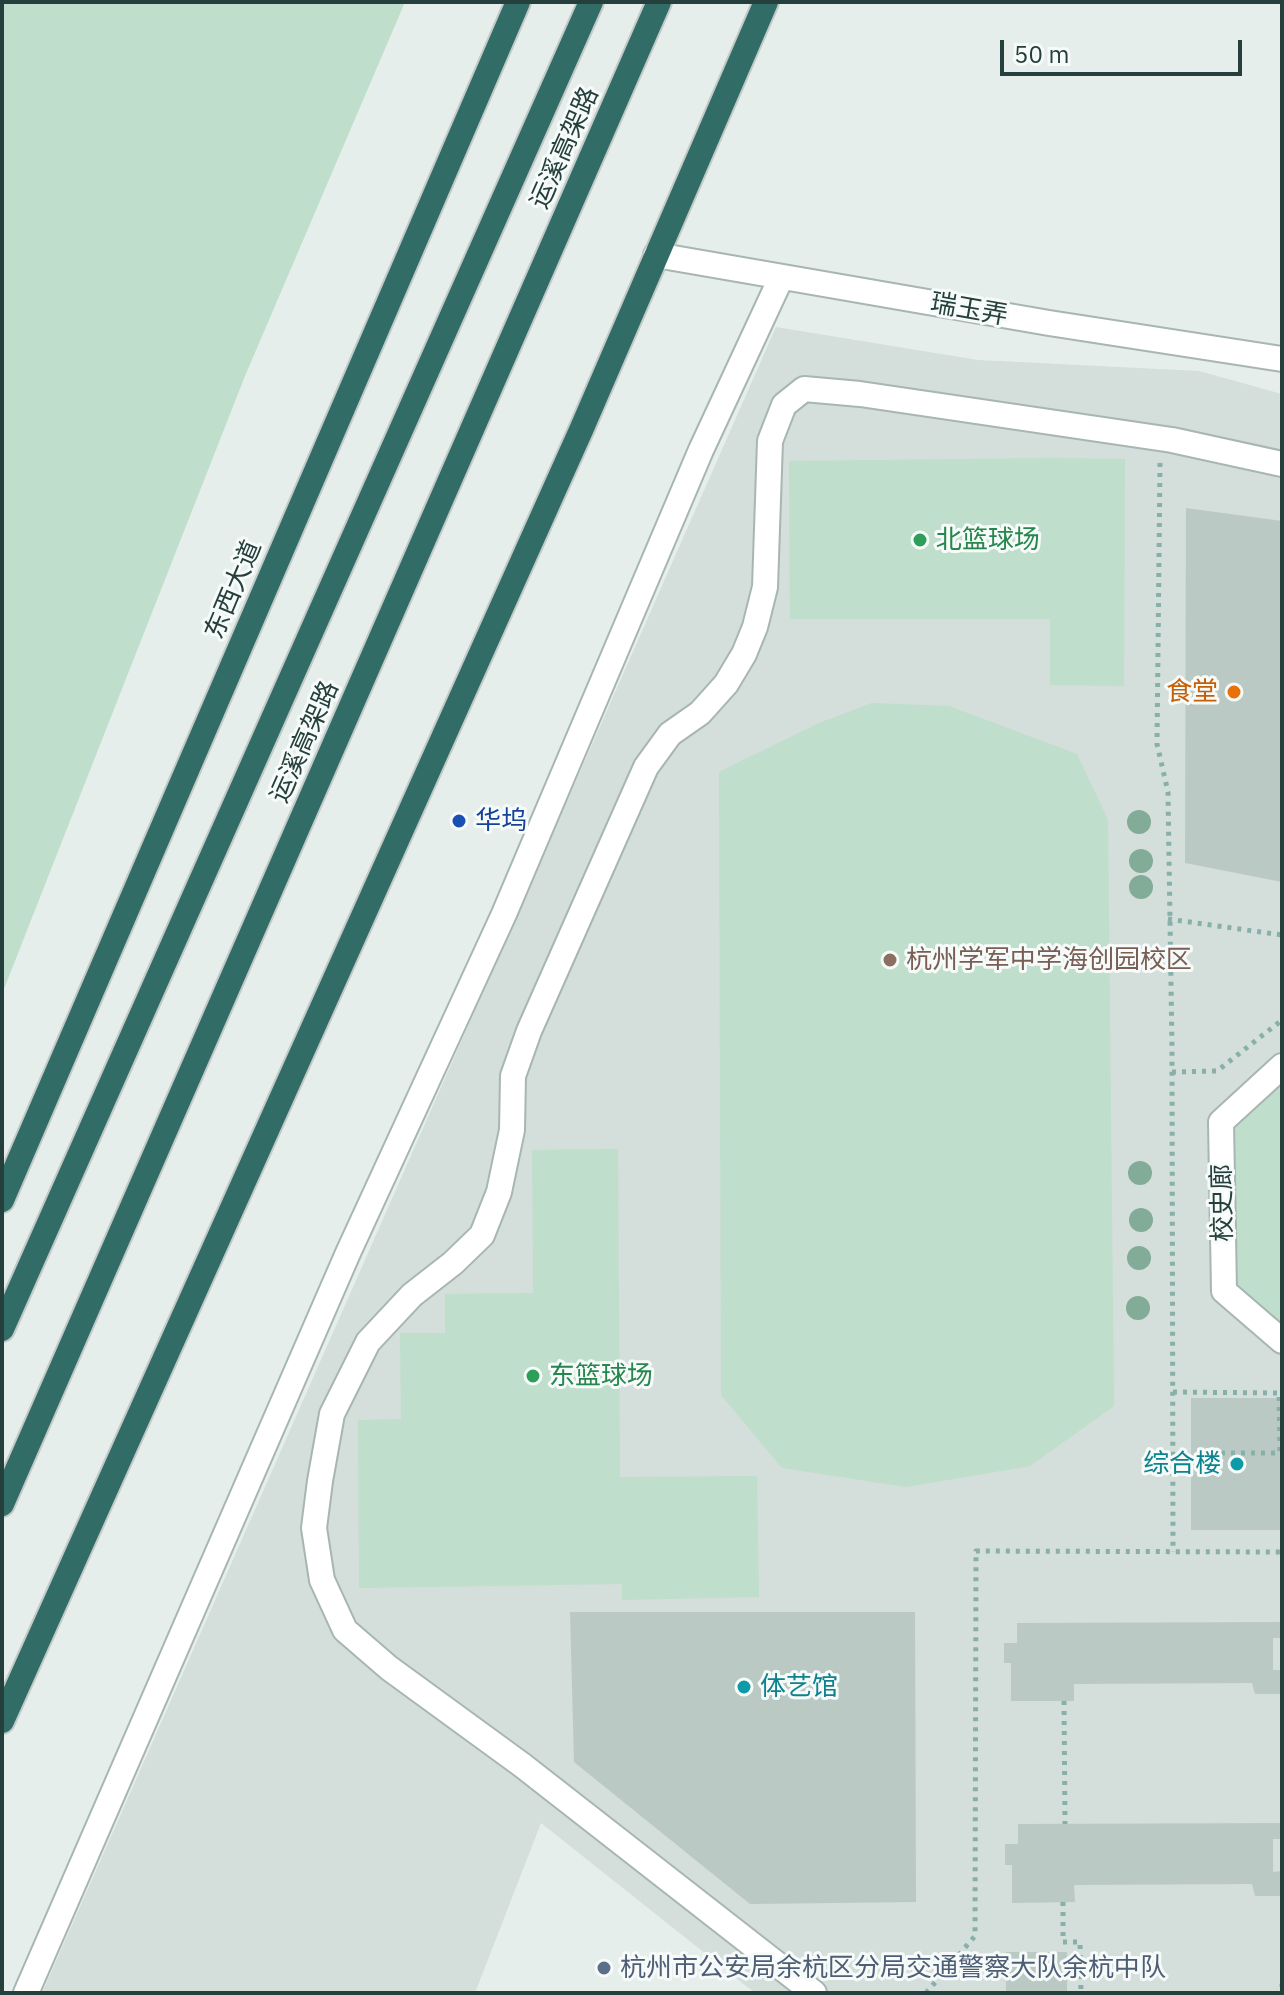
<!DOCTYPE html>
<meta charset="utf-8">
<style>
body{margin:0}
#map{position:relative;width:1284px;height:1995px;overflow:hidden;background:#e6eeeb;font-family:"IBM Plex Sans",sans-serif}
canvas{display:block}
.frame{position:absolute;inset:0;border:4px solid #25403c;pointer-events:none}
.scale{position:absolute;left:1000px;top:40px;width:242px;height:36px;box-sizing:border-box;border:4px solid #25403c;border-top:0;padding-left:10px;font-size:24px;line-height:28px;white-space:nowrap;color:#25403c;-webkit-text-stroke:6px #f6faf9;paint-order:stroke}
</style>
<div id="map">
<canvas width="1284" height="1995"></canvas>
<div class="frame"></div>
<div class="scale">50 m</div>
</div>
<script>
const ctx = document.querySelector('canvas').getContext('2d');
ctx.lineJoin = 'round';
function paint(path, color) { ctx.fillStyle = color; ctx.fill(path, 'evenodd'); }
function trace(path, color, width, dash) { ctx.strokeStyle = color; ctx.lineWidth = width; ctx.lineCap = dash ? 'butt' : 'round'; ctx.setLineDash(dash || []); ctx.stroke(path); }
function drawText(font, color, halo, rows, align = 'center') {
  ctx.font = font + ' "IBM Plex Sans","Noto Sans SC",sans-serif'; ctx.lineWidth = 6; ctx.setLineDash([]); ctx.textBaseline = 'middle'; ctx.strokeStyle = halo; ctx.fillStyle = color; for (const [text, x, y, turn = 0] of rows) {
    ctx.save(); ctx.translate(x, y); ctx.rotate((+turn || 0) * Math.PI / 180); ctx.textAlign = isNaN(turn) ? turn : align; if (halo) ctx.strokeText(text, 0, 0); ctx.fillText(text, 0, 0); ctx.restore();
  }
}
paint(new Path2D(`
 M776 327 978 360 1199 371 1282 394V1993H755L541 1823 475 1993H42Z`), '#d4dedb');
paint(new Path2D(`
 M2 2H405L245 376 2 994Z
 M1051 458 1125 459 1124 686 1050 685V619H790L789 461Z
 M872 703 949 706 1077 754 1108 820 1114 1406 1030 1466 906 1487 782 1468 721 1395 719 772 819 723Z
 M1282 1077V1326L1230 1281 1229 1128Z
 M618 1149 620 1477 757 1476 759 1597 622 1600V1584L359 1588 358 1420 401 1419 400 1333H445V1294L533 1293 532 1150Z`), '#bfdecb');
paint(new Path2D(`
 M1186 508 1282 521V882L1185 863Z
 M1191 1398H1282V1530H1191Z
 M570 1612H915L916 1902 750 1904 574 1762Z
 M1282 1622V1638H1273V1670H1282V1694H1255L1252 1683 1074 1684V1701H1011V1663H1004V1643H1017V1623Z
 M1282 1823V1839H1273V1872L1282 1871V1896H1255L1252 1884 1074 1885 1075 1902 1012 1903V1865H1005V1844H1018V1824Z
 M1006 1952H1067V1993H1006Z`), '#bbc9c5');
const minor = new Path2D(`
 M656 255 1049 323 1282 359
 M1282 1066 1221 1122 1224 1291 1282 1341
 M26 1993 348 1253 504 914 701 450 781 278
 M814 1993 522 1765 389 1668 345 1630 322 1580 314 1528 320 1481 332 1414 368 1342 412 1295 453 1263 482 1235 499 1192 512 1130 513 1076 529 1031 646 767 670 734 700 713 726 684 744 654 755 627 765 587 770 441 784 405 804 389 860 394 1172 440 1282 464`);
const highway = new Path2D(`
 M2 1200 518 2
 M2 1329 591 2
 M2 1504 659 2
 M2 1721 582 428 766 2`);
trace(minor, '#a8b6b3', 28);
trace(highway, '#c2cac8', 28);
trace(new Path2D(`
 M1160 463 1157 744 1168 792 1172 1048 1173 1552
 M1168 919 1282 935
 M1172 1072 1217 1071 1282 1020
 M1173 1392 1279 1393 1280 1453
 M1201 1453H1280
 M1064 1701 1065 1824
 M1063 1902V1942H1080L1081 1993
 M1282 1984V1987
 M926 1993 975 1936 976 1551 1282 1552`), '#87b1a8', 5, [4, 6]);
trace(minor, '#fff', 24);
trace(highway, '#316c66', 24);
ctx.fillStyle = '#82ac97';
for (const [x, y] of [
 [1139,822],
 [1141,861],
 [1141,887],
 [1140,1173],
 [1141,1220],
 [1139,1258],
 [1138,1308]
]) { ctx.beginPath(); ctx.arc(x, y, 12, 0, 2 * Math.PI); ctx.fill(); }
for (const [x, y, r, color] of [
 [920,540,8,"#2e9e5b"],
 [1234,692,8,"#e8710a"],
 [459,821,8,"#1a4fb4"],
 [890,960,8,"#8d6e63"],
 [533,1376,8,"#2e9e5b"],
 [1237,1464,8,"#0f9aa8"],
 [744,1687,8,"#0f9aa8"],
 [604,1968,8,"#5c6f8a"]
]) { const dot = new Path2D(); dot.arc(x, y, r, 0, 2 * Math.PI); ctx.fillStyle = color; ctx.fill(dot); trace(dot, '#f6faf9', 3); }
drawText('26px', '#25403c', '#f6faf9', [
 ["运溪高架路",565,148,-66],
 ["瑞玉弄",969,310,10],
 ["东西大道",234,590,-67],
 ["运溪高架路",305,742,-66],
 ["校史廊",1223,1203,-91]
]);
drawText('26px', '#27864d', '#f6faf9', [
 ["北篮球场",936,540],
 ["东篮球场",549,1376]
], 'left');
drawText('26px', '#c56008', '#f6faf9', [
 ["食堂",1218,692]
], 'right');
drawText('26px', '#164399', '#f6faf9', [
 ["华坞",475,821]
], 'left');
drawText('26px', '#785e54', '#f6faf9', [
 ["杭州学军中学海创园校区",906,960]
], 'left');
drawText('26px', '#0d838f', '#f6faf9', [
 ["综合楼",1221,1464],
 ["体艺馆",760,1687,"left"]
], 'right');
drawText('26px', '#4e5e75', '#f6faf9', [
 ["杭州市公安局余杭区分局交通警察大队余杭中队",620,1968]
], 'left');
</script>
